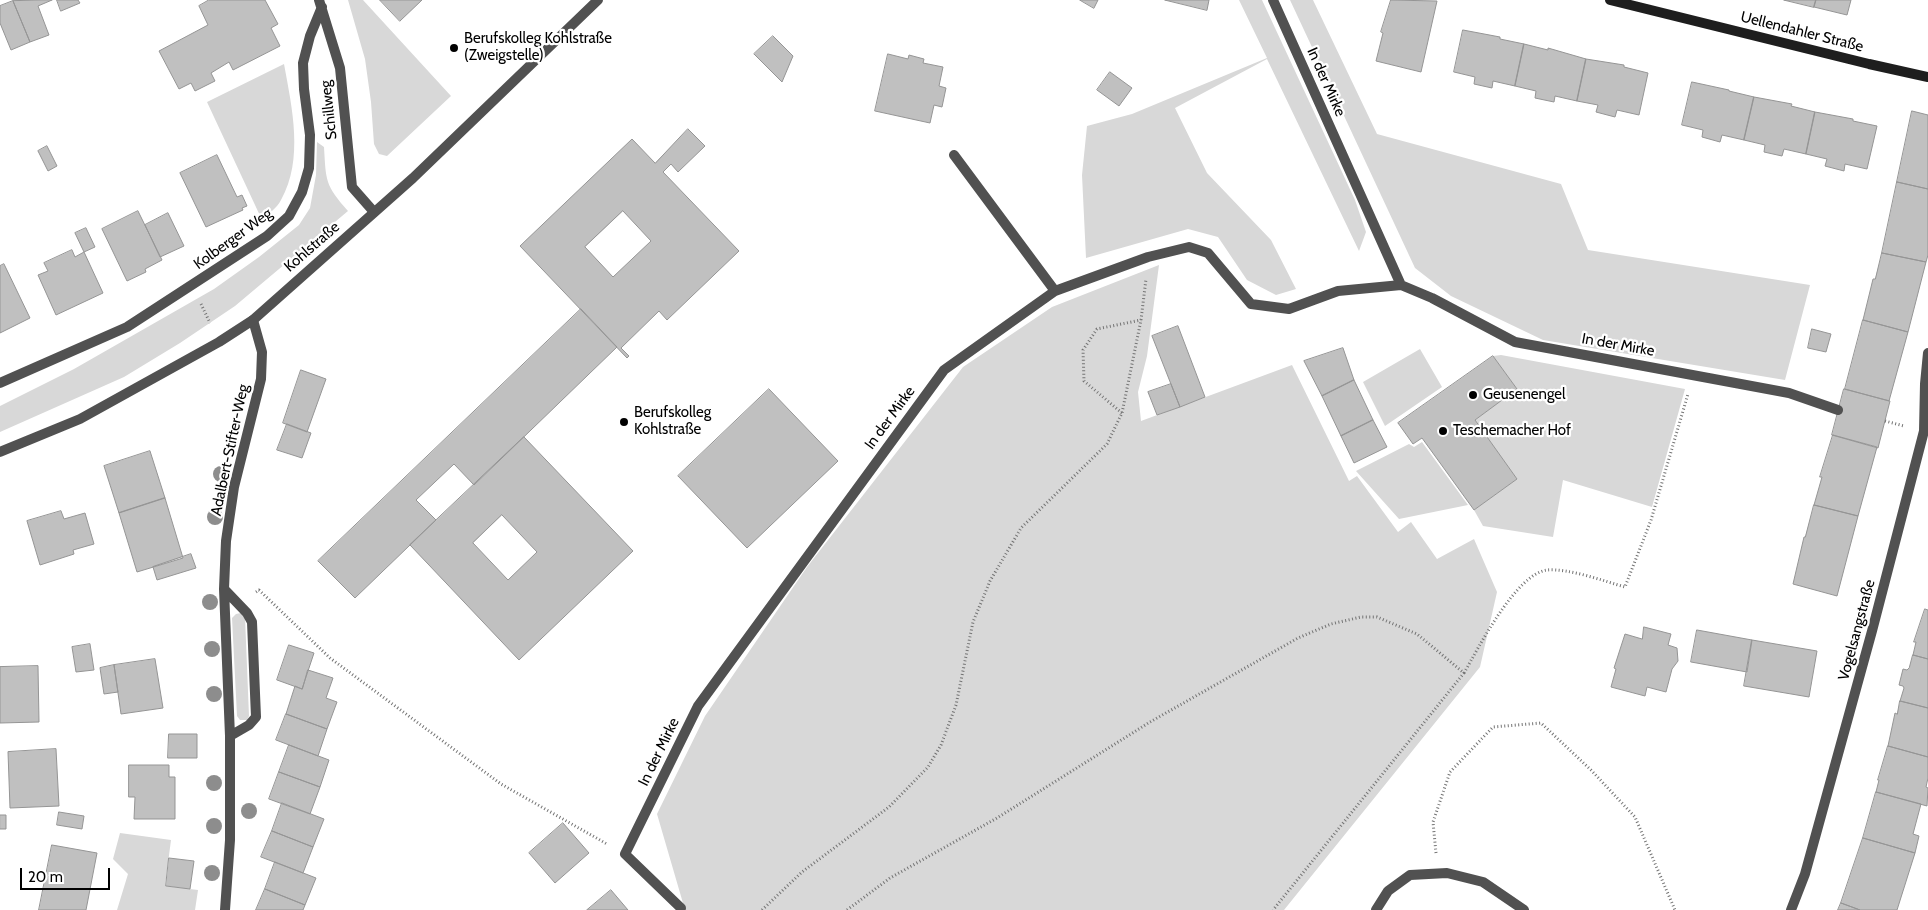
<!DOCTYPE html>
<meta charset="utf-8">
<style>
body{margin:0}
#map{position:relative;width:1928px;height:910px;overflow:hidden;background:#fff;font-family:Cabin,sans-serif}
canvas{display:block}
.scale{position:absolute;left:20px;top:868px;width:90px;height:22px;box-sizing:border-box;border:2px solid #000;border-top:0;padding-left:6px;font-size:15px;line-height:18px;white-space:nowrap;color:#000;-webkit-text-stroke:4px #fff;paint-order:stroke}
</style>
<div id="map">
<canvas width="1928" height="910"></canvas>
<div class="scale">20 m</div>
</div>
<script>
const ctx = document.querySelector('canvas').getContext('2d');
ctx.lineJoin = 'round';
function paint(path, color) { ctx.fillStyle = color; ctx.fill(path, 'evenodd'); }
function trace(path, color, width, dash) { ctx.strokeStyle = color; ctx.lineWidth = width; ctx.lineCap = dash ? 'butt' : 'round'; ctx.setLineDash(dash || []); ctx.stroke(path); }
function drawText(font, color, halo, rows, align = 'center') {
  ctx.font = font + ' Cabin,sans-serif'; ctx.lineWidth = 4.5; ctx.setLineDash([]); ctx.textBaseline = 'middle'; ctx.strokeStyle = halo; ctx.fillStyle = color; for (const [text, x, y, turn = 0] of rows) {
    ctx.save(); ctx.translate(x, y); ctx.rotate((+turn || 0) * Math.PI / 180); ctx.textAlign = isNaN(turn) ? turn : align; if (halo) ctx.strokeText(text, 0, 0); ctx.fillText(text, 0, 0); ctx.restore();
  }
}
paint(new Path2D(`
 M348 0H363L451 96 387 156 379 154 374 144 371 102 365 59Z
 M1239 0H1262L1355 200 1366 232 1359 251 1267 59 1175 108 1207 173 1271 240 1296 289 1276 295 1247 280 1218 237 1188 229 1086 258 1082 175 1087 126 1132 114 1267 58Z
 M1290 0H1313L1377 134 1561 184 1588 250 1810 285 1785 380 1543 340 1451 296 1415 268Z
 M284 64C292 108 304 159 281 200 277 208 268 214 262 220L207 102Z
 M317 142 324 147C326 181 325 185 348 211L235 306 180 343 124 377 0 432V406L74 369 214 289 259 257 299 225 310 208 316 175Z
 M1159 265 1147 356 1138 392 1141 421 1292 365 1349 481 1357 476 1398 532 1411 522 1437 559 1474 539 1497 592 1480 667 1284 910H685L657 814 705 716 807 567 963 367 1052 307Z
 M1420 349 1442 387 1385 426 1363 382Z
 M1501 355 1685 389 1652 507 1563 480 1553 537 1483 526 1474 510 1517 479 1475 420 1517 389 1493 356Z
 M1422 442 1468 505 1399 519 1356 471 1409 444 1414 447Z
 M241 613 245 617 249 716 247 720H240L237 716 232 618 236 614Z
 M120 833 171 840 165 886 198 890 195 910H117L128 874 113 859Z`), '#d8d8d8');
const building = new Path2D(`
 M52 0 38 6 49 35 30 42 13 1Z
 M57 0H78L80 3 61 11Z
 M209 0H265L278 24 271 28 280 46 233 70 229 62 211 73 215 81 195 91 191 83 179 89 159 51 208 25 199 6Z
 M380 0H422L400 21Z
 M1080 0H1098L1094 8Z
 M1165 0H1209L1207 10Z
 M1391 0 1437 1 1421 72 1376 61 1383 33 1381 32Z
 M1784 0H1816L1814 7Z
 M1816 0H1851L1847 15 1814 7Z
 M13 1 30 42 11 50 0 23V6Z
 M1463 30 1500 37V39L1524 44 1515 86 1493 81 1492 88 1474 84 1475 77 1454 72Z
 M773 36 793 56 782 82 754 54Z
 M1524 44 1548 50V48L1586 59 1577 101 1555 96 1554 102 1535 98 1536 91 1515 86Z
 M888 54 908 59 909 55 924 59 923 63 943 67 939 86 946 88 942 107 934 105 930 123 875 111Z
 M1586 59 1624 65V67L1648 73 1639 115 1617 110 1615 117 1596 112 1598 105 1577 101Z
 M1110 72 1132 88 1119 106 1097 90Z
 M1692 82 1729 90V91L1754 97 1744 140 1722 135 1720 142 1702 137 1703 130 1682 125Z
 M1754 97 1792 104 1791 106 1815 112 1806 154 1784 149 1782 156 1764 152 1765 145 1744 140Z
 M1912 111 1928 115V189L1897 182Z
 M1815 112 1853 119V121L1877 126 1867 169 1845 164 1844 171 1825 166 1827 159 1806 154Z
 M688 129 705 146 678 172 671 164 663 172 739 251 667 320 659 311 621 348 629 356 627 358 520 246 632 139 655 163ZM623 211 651 241 613 277 585 247Z
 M47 146 57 166 48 171 38 151Z
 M217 155 237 197 242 195 247 206 242 208 243 210 206 227 180 173Z
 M1897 182 1928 189V255L1926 262 1882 253Z
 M138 211 162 260 145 269 146 272 127 281 102 229Z
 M168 213 184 246 160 257 145 225Z
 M86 228 95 247 84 252 75 233Z
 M72 250 75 257 84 252 103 293 56 315 38 275 48 271 44 263Z
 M1882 253 1926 262 1908 332 1863 320 1873 279H1875Z
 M4 264 30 318 0 333V266Z
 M581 309 617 347 474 485 454 464 416 500 436 520 355 598 318 561Z
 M1863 320 1908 332 1889 401 1845 389Z
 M1178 326 1205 397 1180 407 1152 336Z
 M1812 329 1831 334 1826 352 1808 348Z
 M1343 348 1354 380 1322 396 1304 361Z
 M1493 356 1517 389 1475 420 1517 479 1474 510 1422 438 1413 444 1398 423Z
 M301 370 326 379 307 432 283 423Z
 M1354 380 1373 420 1341 436 1322 396Z
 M1171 384 1180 407 1157 415 1148 392Z
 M769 389 838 461 747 548 678 476Z
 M1844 389 1890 401 1878 448 1832 435Z
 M1373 420 1387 447 1354 463 1341 436Z
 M287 424 311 433 302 458 277 450Z
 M1833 435 1877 447 1858 516 1814 505 1822 477H1820Z
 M524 437 633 551 519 660 410 545ZM502 515 537 552 508 580 473 543Z
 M150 451 165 498 119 513 104 466Z
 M165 498 183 558 137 572 119 513Z
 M1814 505 1858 516 1837 596 1793 584 1804 537H1805Z
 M61 511 64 519 85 513 94 544 73 550 74 554 40 565 27 521Z
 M191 554 196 568 157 580 153 567Z
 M1925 609 1928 610V659L1913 655 1916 642H1914Z
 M1644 627 1671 634 1668 645 1677 648 1678 661 1672 669 1666 692 1647 687 1645 696 1611 687 1616 669 1614 668 1625 634 1642 639Z
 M1697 630 1752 640 1747 672 1691 662Z
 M1752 640 1817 651 1809 697 1744 686Z
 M90 644 94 670 76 672 72 647Z
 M289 645 314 653 302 689 277 680Z
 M1913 655 1928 659V708L1900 701 1904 688 1903 686 1899 685 1903 669 1907 670 1909 668Z
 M155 659 163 708 121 714 114 665Z
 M114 665 118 692 104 694 100 668Z
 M38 666 39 722 0 723V667Z
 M308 670 333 678 326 698 337 702 327 729 286 714 295 686 302 689Z
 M1900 701 1928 708V757L1888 746 1895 713 1897 714Z
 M286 714 327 729 318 756 276 740Z
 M169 734H197V758H168Z
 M289 745 329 760 320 787 279 772Z
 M1888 746 1928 757V778L1926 787 1928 788 1927 806 1876 792 1879 780H1878Z
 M56 749 59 806 10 808 8 752Z
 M129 765H169V777H175V819H134L135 797H129Z
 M279 772 320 787 310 814 269 799Z
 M1876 792 1921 804 1913 834 1919 836 1915 853 1863 838Z
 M282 803 324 819 313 847 272 831Z
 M59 812 84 816 82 829 57 825Z
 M0 815H6V829H0Z
 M563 823 589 853 555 883 529 853Z
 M272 831 313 847 303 873 261 857Z
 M1863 838 1915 853 1897 910H1860L1841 903Z
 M52 845 97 853 86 910H39Z
 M169 858 194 861 190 889 166 886Z
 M275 862 316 878 305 905 265 889Z
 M265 889 305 905 303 910H256Z
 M611 890 628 910H587Z
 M1841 903 1860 910H1838Z`);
paint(building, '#c0c0c0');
trace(building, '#959595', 1);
trace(new Path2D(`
 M201 304 210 323
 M1122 413 1084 381 1083 350 1097 329 1141 320
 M1885 421 1904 426
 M256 592 259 590 330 658 501 784 607 844
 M1464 673C1479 647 1516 574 1547 570 1568 568 1604 581 1625 587L1651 520 1688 394
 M1436 853 1433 822 1450 772 1493 727 1541 723 1591 770 1635 817 1675 910
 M762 910 802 872 889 807 928 767 941 745 956 705 973 622 990 581 1021 528 1107 444 1122 413 1141 320 1146 279
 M847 910 890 878 997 818 1150 722 1298 638 1331 624 1361 617H1377L1417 634 1464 673 1273 910`), '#737373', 3, [1, 2.5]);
trace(new Path2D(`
 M1273 0 1401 285
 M954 155 1055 291
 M681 908 625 854 698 706 944 370 1055 291 1148 257 1189 247 1208 253 1251 304 1289 309 1338 291 1401 285 1432 298 1515 342 1789 393 1838 410
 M1376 910 1388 891 1410 875 1447 873 1483 882 1524 910`), '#515151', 10);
trace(new Path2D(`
 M319 0 340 68 352 187 374 212
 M0 383 127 327 267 236 289 216 302 192 309 168 310 135 304 89 303 63 310 36 322 7
 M224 589 247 613 252 622 256 717 249 725 230 736
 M225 910 230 840V736L224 589 226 541 234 487 261 379 262 352 253 320`), '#515151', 10);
trace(new Path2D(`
 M0 452 80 419 219 342 253 320 413 178 598 0
 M1791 910 1805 874 1872 631 1924 431 1925 384 1928 353`), '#515151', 10);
trace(new Path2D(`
 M1610 0 1869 64 1928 77`), '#1e1e1e', 10);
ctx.fillStyle = '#8d8d8d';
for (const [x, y] of [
 [221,474],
 [215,517],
 [210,602],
 [212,649],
 [214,694],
 [214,783],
 [249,811],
 [214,826],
 [212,873]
]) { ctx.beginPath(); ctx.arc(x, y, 8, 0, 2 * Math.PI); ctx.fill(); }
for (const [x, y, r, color] of [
 [454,48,5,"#000"],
 [1473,395,5,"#000"],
 [624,422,5,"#000"],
 [1443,431,5,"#000"]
]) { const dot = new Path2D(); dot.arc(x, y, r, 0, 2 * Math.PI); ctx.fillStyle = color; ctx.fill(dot); trace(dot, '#fff', 2); }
drawText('15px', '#000', '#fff', [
 ["Uellendahler Straße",1802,32,14],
 ["In der Mirke",1326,82,66],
 ["Schillweg",329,110,-96],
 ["Kolberger Weg",233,239,-36],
 ["Kohlstraße",312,247,-41],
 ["In der Mirke",1618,345,10],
 ["In der Mirke",890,418,-54],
 ["Adalbert-Stifter-Weg",230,450,-78],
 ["Vogelsangstraße",1857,630,-75],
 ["In der Mirke",659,752,-64]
]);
drawText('15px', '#000', '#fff', [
 ["Berufskolleg Kohlstraße",464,39],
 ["(Zweigstelle)",464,56],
 ["Geusenengel",1483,395],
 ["Berufskolleg",634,413],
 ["Kohlstraße",634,430],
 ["Teschemacher Hof",1453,431]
], 'left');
</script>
